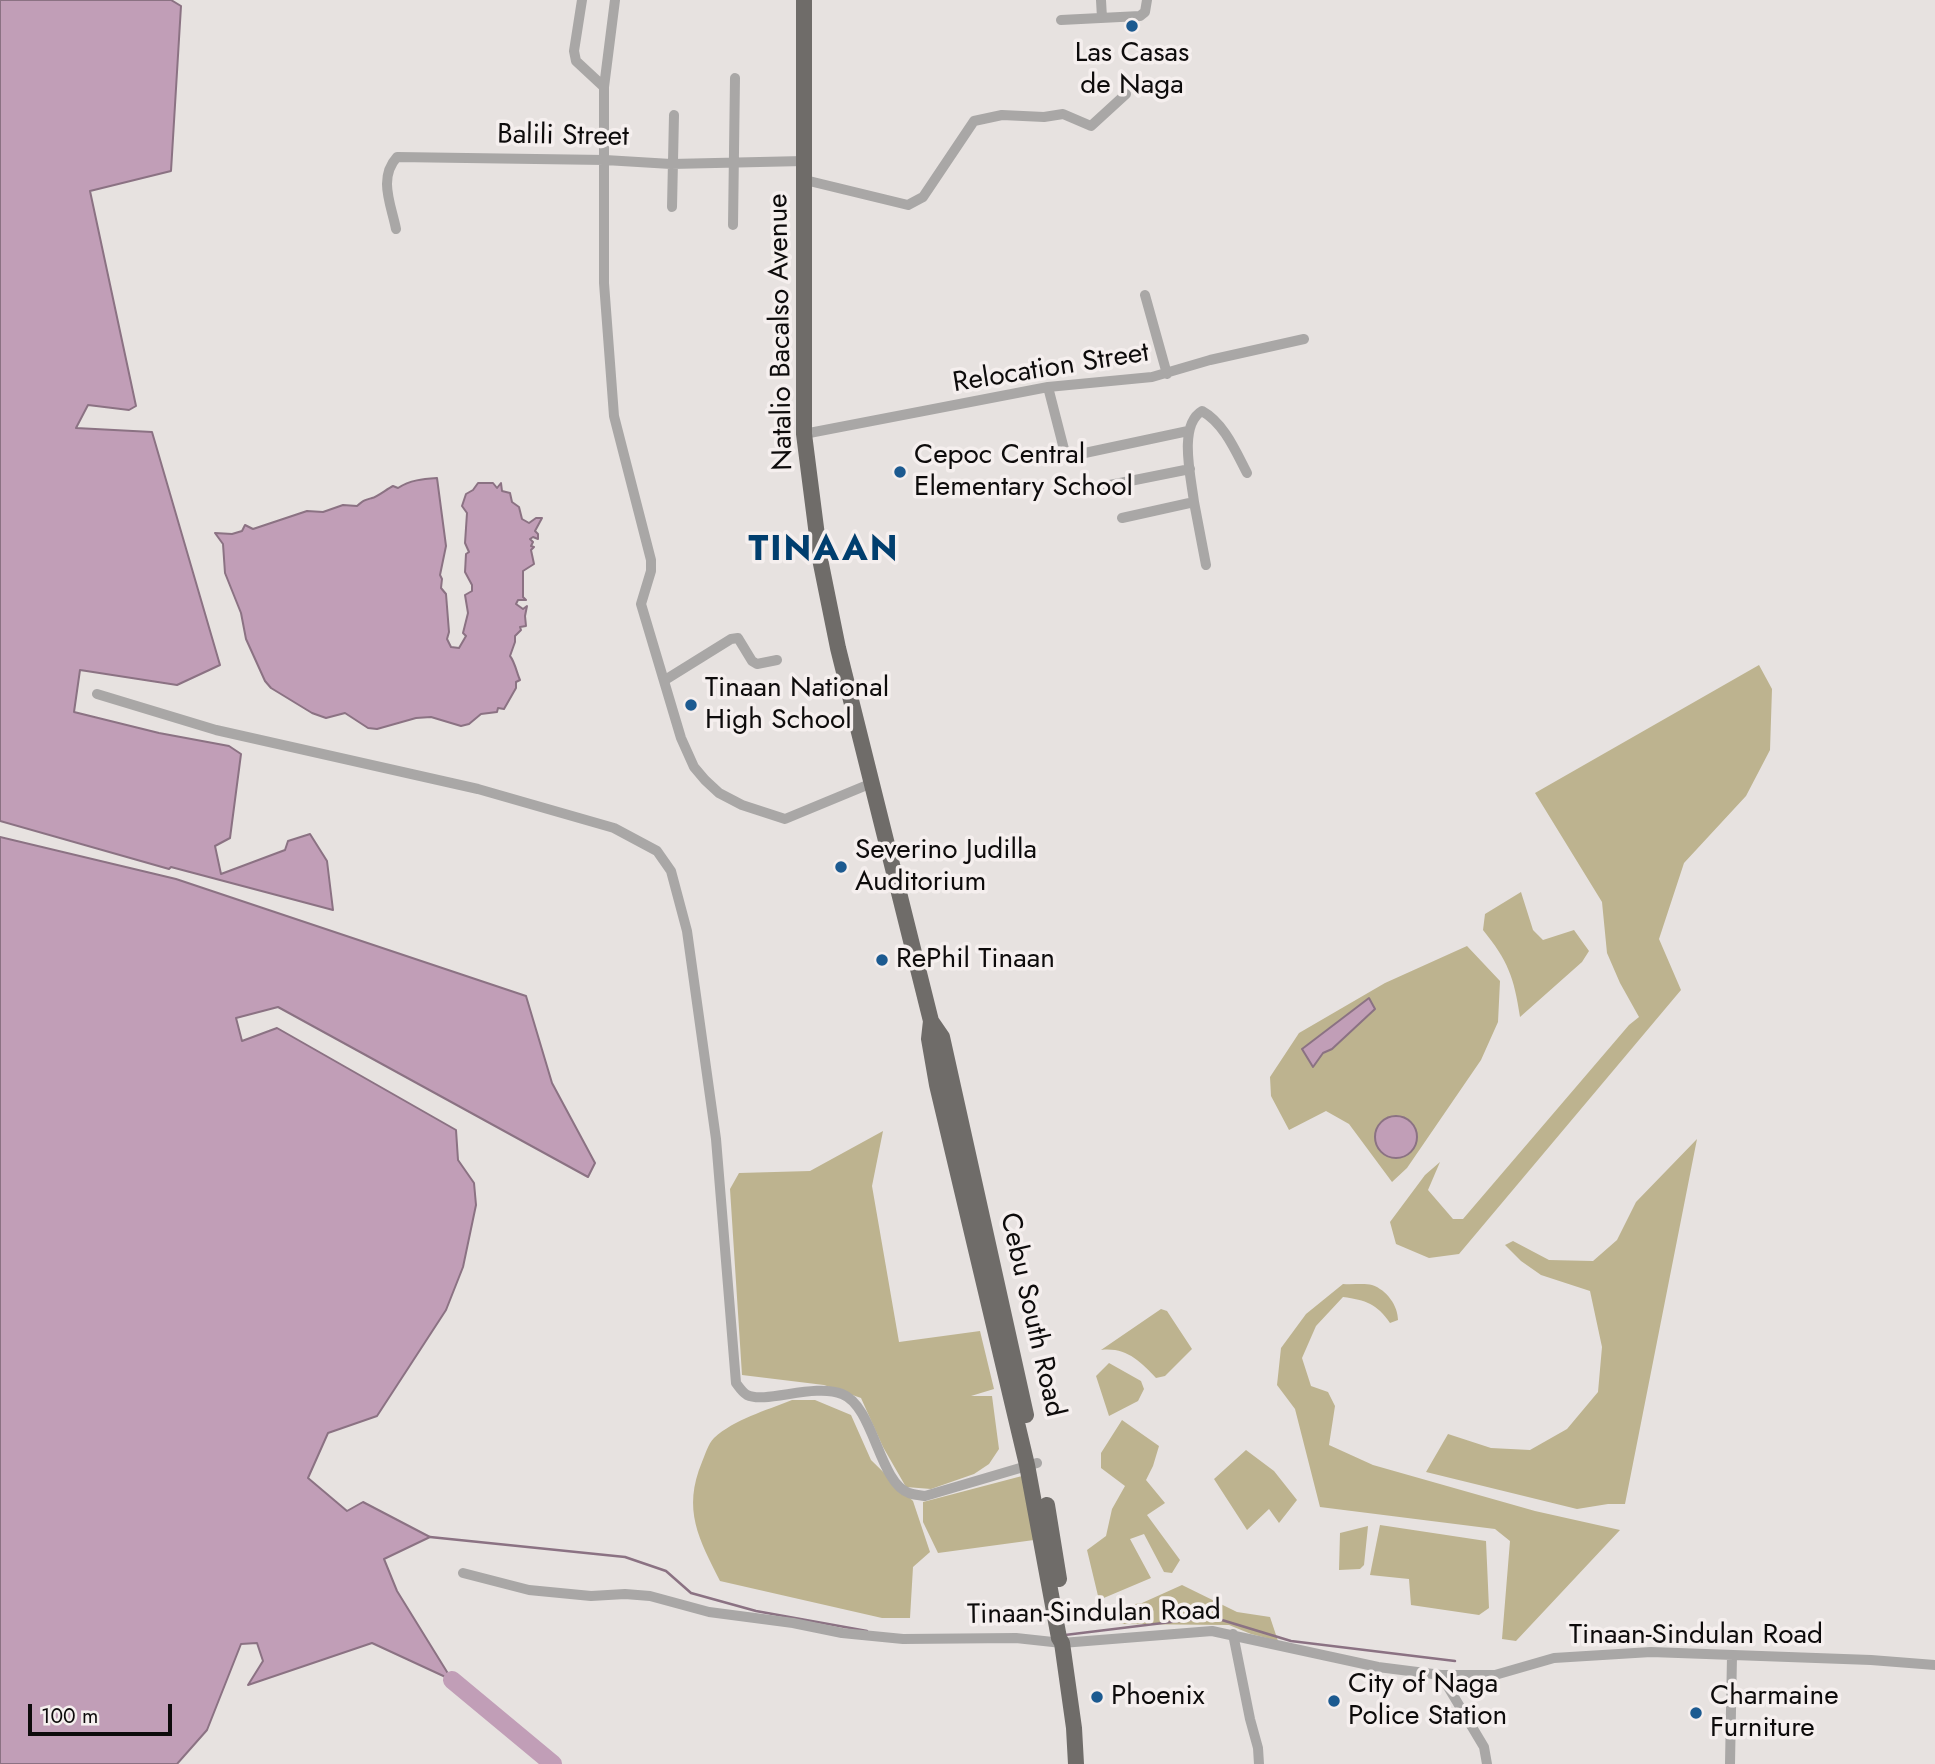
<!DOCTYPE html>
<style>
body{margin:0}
#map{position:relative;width:1935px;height:1764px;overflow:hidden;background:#e7e2e0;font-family:Jost,sans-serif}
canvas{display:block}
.scale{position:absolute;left:28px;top:1704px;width:144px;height:32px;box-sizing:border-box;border:4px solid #0d0b0b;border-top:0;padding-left:9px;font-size:21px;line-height:24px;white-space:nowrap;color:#0d0b0b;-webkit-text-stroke:5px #f5efee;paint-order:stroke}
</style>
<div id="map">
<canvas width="1935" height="1764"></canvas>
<div class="scale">100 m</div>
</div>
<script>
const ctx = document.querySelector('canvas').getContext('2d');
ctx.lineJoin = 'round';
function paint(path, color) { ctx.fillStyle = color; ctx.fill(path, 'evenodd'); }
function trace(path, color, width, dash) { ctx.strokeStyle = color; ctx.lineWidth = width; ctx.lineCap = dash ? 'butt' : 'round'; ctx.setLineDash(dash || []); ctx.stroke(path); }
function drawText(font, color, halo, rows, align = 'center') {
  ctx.font = font + ' Jost,sans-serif'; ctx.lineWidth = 7; ctx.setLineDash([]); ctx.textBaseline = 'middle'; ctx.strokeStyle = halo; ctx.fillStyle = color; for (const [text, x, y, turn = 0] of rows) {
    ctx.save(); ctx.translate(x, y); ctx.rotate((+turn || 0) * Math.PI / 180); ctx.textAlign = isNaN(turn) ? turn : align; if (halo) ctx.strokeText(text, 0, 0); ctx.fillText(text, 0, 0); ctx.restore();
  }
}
paint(new Path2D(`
 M1759 665 1772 689 1770 750 1746 796 1684 863 1659 939 1681 990 1459 1254 1429 1258 1396 1244 1390 1222 1425 1175 1440 1162 1428 1190 1453 1219H1463L1629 1025 1639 1017 1620 983 1607 953 1602 902 1535 793Z
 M1521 892 1533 930 1543 940 1574 930 1589 951 1582 962 1520 1017C1514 977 1508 961 1483 930L1485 914Z
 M1467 946 1500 981 1498 1022 1481 1060 1407 1168 1392 1182 1349 1124 1326 1111 1289 1130 1271 1096 1270 1077 1299 1033 1385 983Z
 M883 1131 872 1186 899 1342 980 1331 994 1389 971 1396H992L999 1449 989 1464 974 1474 931 1489 906 1487 883 1447 861 1398 824 1385 742 1375 730 1189 739 1173 810 1171Z
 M1697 1139 1625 1504H1608L1577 1509 1426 1472 1448 1434 1491 1448 1530 1450 1567 1429 1598 1392 1602 1347 1590 1291 1541 1275 1521 1261 1505 1245 1513 1241 1549 1260 1593 1261 1617 1240 1636 1202Z
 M1343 1284C1352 1285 1364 1283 1372 1285 1387 1290 1398 1306 1398 1320L1390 1323C1377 1304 1366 1300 1343 1297L1316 1326 1302 1358 1311 1386 1328 1392 1335 1406 1329 1445 1373 1465 1535 1511 1620 1530 1516 1641 1502 1639 1510 1541 1495 1529 1320 1507 1295 1409 1277 1385 1281 1348 1306 1314Z
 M1161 1309 1167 1311 1192 1349 1165 1376 1156 1378C1140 1361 1126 1347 1101 1350Z
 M1109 1363 1141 1381 1144 1389 1138 1401 1109 1416 1096 1376Z
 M792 1400H815L851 1415 871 1460 913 1501 930 1552 913 1567 910 1618H882L720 1581C699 1539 682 1510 702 1462 705 1455 708 1444 714 1438 735 1419 765 1411 792 1400Z
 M1122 1420 1159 1446 1153 1466 1146 1480 1165 1503 1147 1515 1180 1560 1172 1573 1164 1572 1144 1534 1130 1539 1151 1578 1099 1600 1087 1550 1106 1536 1112 1509 1125 1486 1101 1468V1453Z
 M1246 1450 1274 1471 1297 1500 1279 1523 1269 1509 1247 1530 1214 1479Z
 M1022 1476 1034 1540 938 1553 923 1522V1502Z
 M1380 1525 1486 1541 1489 1608 1479 1615 1411 1605 1409 1579 1370 1575Z
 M1368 1526 1364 1565 1360 1569 1339 1570 1340 1533Z
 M1182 1585 1237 1612 1270 1617 1278 1641 1251 1634 1229 1625 1119 1624 1122 1606 1142 1603Z`), '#bdb38f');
const water = new Path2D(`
 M0 0H171L181 6 171 171 90 191 136 406 129 410 88 405 76 428 152 432 220 665 177 685 80 670 74 712 159 733 229 746 241 754 230 838 215 846 221 874 285 850 288 841 310 834 327 861 333 910 171 867 169 869 0 821Z
 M437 478 446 546 440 575 442 579 441 588 446 594 449 632 447 639 451 647 459 648 466 636 463 633 468 613 465 595 472 591V585L465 572 466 554 469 552 465 543 467 513 462 506 466 494 473 490 478 483H493L497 488 501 483 502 491 510 493 512 502 519 507 522 519 529 523 536 518H542L535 531 538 534V539L533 537 530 539 533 542 531 546 534 547 531 550 534 564 523 571V597L526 600H518L516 604 523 609 527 606 525 616 526 626 520 627 521 630 515 636V642L510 656C515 662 517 674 520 680L516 682V688L504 709 498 708 497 712 481 714 469 724 461 726 431 717 416 718 377 729 368 728 345 713 326 718 312 713 271 688 265 681 246 639 241 613 225 573 223 544 215 533 232 534 242 531 245 525 253 529 307 511 323 512 343 505 357 506C364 500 365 500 372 498 377 497 387 489 393 486L398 488C410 480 423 479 437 478Z
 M0 837 176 879 526 996 552 1083 595 1163 588 1177 278 1007 236 1018 242 1041 277 1028 456 1130 458 1160 474 1183 476 1205 463 1267 446 1310 377 1416 328 1433 308 1478 347 1511 363 1502 430 1537 384 1559 397 1591 452 1680 372 1643 248 1685 263 1661 257 1643 241 1644 207 1730 177 1764H0Z
 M1369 998 1375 1009 1332 1049 1323 1053 1313 1067 1302 1049Z
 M1375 1137a21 21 0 1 1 42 0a21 21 0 1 1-42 0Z`);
paint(water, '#c19eb7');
trace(water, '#8b7283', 2);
trace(new Path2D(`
 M430 1537 625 1557 666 1571 691 1593 756 1611 867 1631
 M1065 1635 1212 1617 1291 1641 1455 1661`), '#8b7283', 2.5);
trace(new Path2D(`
 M452 1680 553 1764`), '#c19eb7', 18);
trace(new Path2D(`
 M582 0 574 51 576 61 604 87
 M615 0 604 87V283L614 416 651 560V571L641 604 681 738 694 767 705 780 719 793 742 805 785 819 872 783
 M1101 0 1102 18
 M1061 20 1140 16 1145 12 1147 0
 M805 180 908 205 923 197 974 121 1002 115 1044 117 1063 114 1091 126 1126 94
 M672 207 674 115
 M733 225 735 78
 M396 229C391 204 378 178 397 157L605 160 671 164 804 161
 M1145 295 1167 374
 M1048 387 1066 457 1188 431
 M804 434 1048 387 1152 377 1210 360 1304 339
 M1095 488 1190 469
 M1194 502C1191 477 1178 425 1202 411 1224 423 1236 452 1247 473
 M1122 518 1194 502 1206 565
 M665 680 731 639 738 638 752 661 757 664 777 660
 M97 694 216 730 478 789 614 828 657 851 671 871 687 931 716 1139 736 1383C739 1387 742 1392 747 1395 765 1404 815 1383 842 1394 874 1406 879 1483 909 1493 914 1495 920 1495 925 1496L1037 1463
 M463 1573 529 1590 591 1596 625 1594 650 1596 709 1612 793 1623 842 1633 903 1639 1016 1638 1062 1643 1212 1631 1378 1667 1441 1675H1495L1554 1658 1651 1652 1871 1660 1935 1665
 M1233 1634 1250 1719 1258 1748 1259 1764
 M1441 1675 1484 1747 1487 1764
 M1730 1764 1732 1656`), '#a9a7a6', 10);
trace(new Path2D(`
 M804 0V434L820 559 838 648 931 1021 929 1039 937 1085 1027 1465 1059 1638 1062 1643 1074 1728 1076 1764
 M931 1021 942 1037 1026 1415
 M1047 1505 1059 1579`), '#6f6c69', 16);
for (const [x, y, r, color] of [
 [1132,26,7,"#1c5a90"],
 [900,472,7,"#1c5a90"],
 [691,705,7,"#1c5a90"],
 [841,867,7,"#1c5a90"],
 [882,960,7,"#1c5a90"],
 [1097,1697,7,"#1c5a90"],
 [1334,1701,7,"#1c5a90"],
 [1696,1713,7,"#1c5a90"]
]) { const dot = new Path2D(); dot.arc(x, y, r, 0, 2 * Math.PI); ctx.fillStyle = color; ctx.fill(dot); trace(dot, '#f5efee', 2.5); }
drawText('28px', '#0d0b0b', '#f5efee', [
 ["Las Casas",1132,54,"center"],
 ["de Naga",1132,86,"center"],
 ["Cepoc Central",914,456],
 ["Elementary School",914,488],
 ["Tinaan National",705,689],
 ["High School",705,721],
 ["Severino Judilla",855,851],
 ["Auditorium",855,883],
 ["RePhil Tinaan",896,960],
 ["City of Naga",1348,1685],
 ["Police Station",1348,1717],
 ["Phoenix",1111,1697],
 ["Charmaine",1710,1697],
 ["Furniture",1710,1729]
], 'left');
drawText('28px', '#0d0b0b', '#f5efee', [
 ["Balili Street",563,137,1],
 ["Natalio Bacalso Avenue",782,332,-91],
 ["Relocation Street",1051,369,-9],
 ["Cebu South Road",1031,1315,77],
 ["Tinaan-Sindulan Road",1094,1614,-1],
 ["Tinaan-Sindulan Road",1696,1636]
]);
ctx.letterSpacing = '2px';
drawText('bold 35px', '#003e6e', '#f5efee', [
 ["TINAAN",824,552]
]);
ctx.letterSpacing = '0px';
</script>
